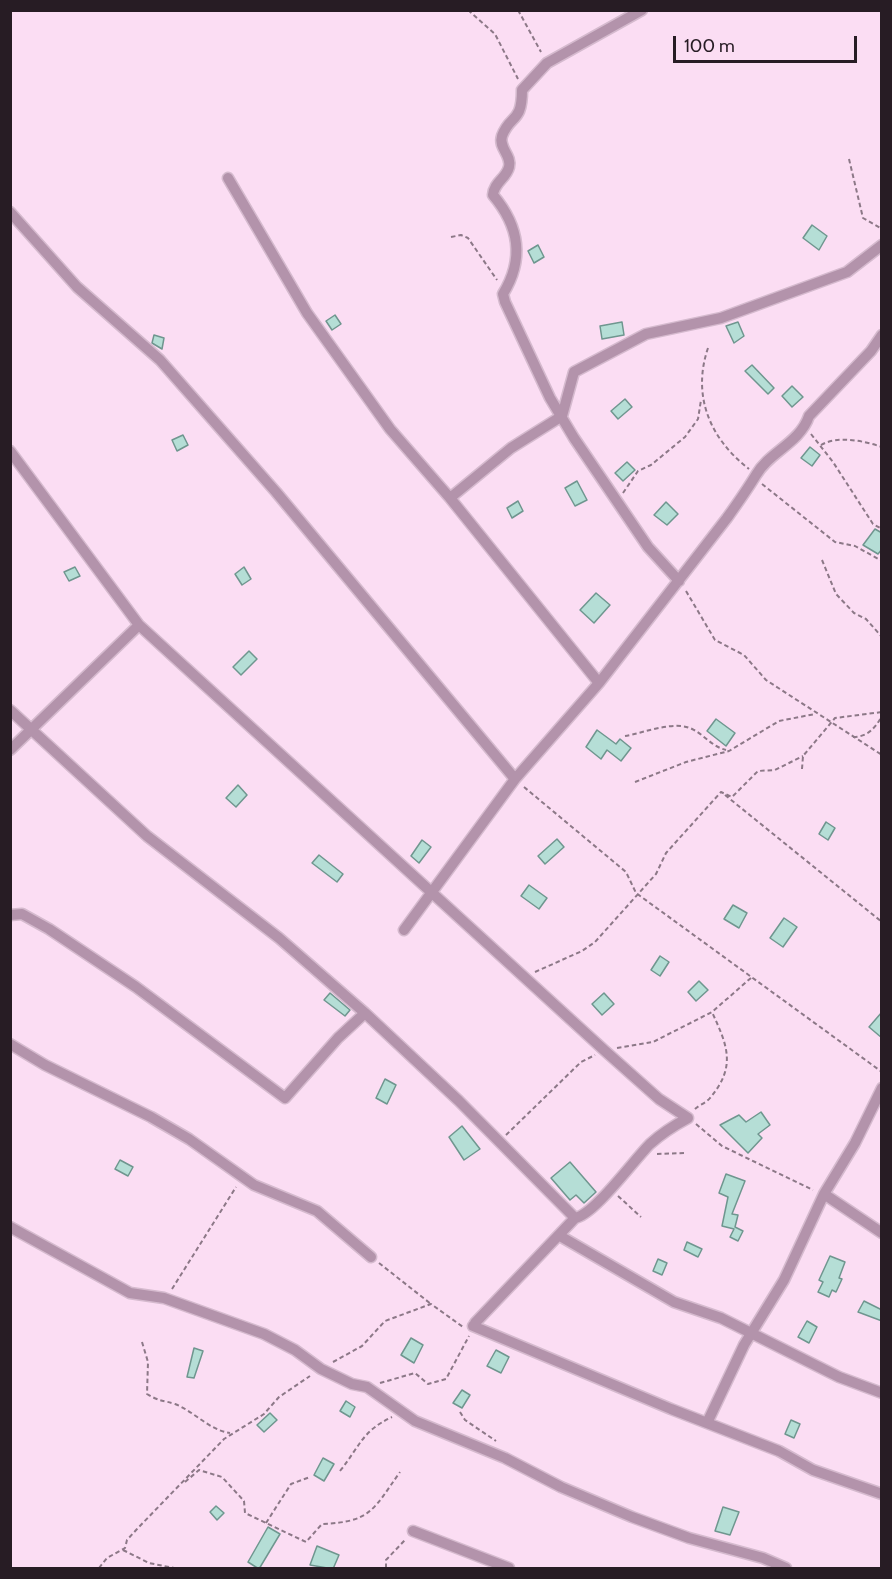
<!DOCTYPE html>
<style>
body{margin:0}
#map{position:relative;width:892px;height:1579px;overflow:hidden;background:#fbddf3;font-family:Cabin,sans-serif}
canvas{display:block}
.frame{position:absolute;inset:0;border:12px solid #271c24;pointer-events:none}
.scale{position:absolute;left:673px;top:36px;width:184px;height:27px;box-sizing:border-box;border:3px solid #271c24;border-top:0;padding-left:8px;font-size:18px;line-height:21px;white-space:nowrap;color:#271c24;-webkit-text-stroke:4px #fbddf3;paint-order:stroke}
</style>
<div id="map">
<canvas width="892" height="1579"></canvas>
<div class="frame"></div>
<div class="scale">100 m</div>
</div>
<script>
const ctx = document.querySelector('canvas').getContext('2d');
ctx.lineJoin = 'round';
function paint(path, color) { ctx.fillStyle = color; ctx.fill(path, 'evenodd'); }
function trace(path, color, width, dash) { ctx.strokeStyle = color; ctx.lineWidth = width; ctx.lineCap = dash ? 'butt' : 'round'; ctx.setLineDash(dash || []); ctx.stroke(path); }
const building = new Path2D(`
 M812 225 827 236 819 250 803 238Z
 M538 245 544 257 534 263 528 251Z
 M335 315 341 324 332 330 326 321Z
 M622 322 624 335 602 339 600 326Z
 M738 322 744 336 734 343 726 326Z
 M154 335 164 338 162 349 152 343Z
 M752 365 774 388 768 394 745 371Z
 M792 386 803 397 792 407 782 396Z
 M625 399 632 407 618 419 611 411Z
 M183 435 188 445 177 451 172 440Z
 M810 447 820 455 812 466 801 458Z
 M627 462 635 470 623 481 615 473Z
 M577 481 587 500 575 506 565 488Z
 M518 501 523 511 512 518 507 508Z
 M666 502 678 514 667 525 654 515Z
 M875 529 882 533V549L878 554 863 545Z
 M75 567 80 576 69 581 64 572Z
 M244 567 251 579 242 585 235 574Z
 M596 593 610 605 594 623 580 610Z
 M249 651 257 659 241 675 233 667Z
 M716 719 735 733 726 746 707 731Z
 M597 730 616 744 620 739 631 748 621 761 607 750 601 759 586 747Z
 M238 785 247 795 236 807 226 798Z
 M826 822 835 828 828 840 819 834Z
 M557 839 564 847 545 864 538 856Z
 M422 840 431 847 419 863 411 856Z
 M319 855 343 874 337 882 312 863Z
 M529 885 547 898 539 909 521 896Z
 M733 905 747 913 739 928 724 919Z
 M784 918 797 927 783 947 770 938Z
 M660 956 669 962 660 976 651 970Z
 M699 981 708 990 696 1001 688 992Z
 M330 993 350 1010 345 1016 324 1000Z
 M604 993 614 1004 602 1015 592 1004Z
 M882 1012V1038L869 1027Z
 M385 1079 396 1085 387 1104 376 1098Z
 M761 1112 770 1125 758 1134 762 1138 748 1153 720 1125 739 1115 746 1122Z
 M462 1126 480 1149 464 1160 449 1137Z
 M120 1160 133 1167 128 1176 115 1169Z
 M570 1162 596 1192 584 1203 576 1195 570 1200 551 1178Z
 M726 1174 745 1181 732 1214 738 1215 735 1227 743 1231 738 1241 730 1237 734 1229 722 1226 728 1197 719 1193Z
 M687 1242 702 1249 698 1257 684 1250Z
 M830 1256 845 1262 839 1278 842 1279 836 1292 832 1290 829 1297 818 1292 823 1282 819 1280Z
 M658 1259 667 1263 662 1275 653 1271Z
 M864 1301 882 1310V1321L858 1312Z
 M807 1321 817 1327 809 1343 798 1337Z
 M411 1338 423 1345 414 1363 401 1355Z
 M194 1348 203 1351 194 1378 187 1377Z
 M496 1350 509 1357 501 1373 487 1366Z
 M462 1390 470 1395 462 1408 453 1403Z
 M346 1401 355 1407 350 1417 340 1411Z
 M270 1413 277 1420 264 1432 257 1425Z
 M791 1420 800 1424 794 1438 785 1434Z
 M323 1458 334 1464 324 1481 314 1475Z
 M216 1506 224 1513 217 1520 210 1512Z
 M723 1507 739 1512 730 1535 715 1531Z
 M268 1527 280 1534 259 1569 248 1562Z
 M317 1546 339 1555 333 1569 310 1565Z`);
paint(building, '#b5ded6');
trace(building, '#6f968f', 1.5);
const minor = new Path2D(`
 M642 10 547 63 522 90C522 124 510 114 502 136 498 148 512 155 509 167 506 179 494 182 493 195 519 226 525 258 503 294L505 302 550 398 574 438 648 547 679 581
 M228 178 307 313 390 429 450 498 599 683
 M10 212 77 287 160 360 276 492 515 779
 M10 451 139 625 604 1050 659 1099 688 1118C675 1125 662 1133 650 1144 633 1161 594 1215 575 1218
 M450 498 511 448 562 416 574 372 646 334 721 318 847 272 882 245
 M10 710 147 836 279 938 365 1013 459 1101 575 1218 475 1323
 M10 750 139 625
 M10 915 22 914 49 929 136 987 285 1098 338 1038 365 1013
 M404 930 515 779 599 683 727 518C737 504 747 490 756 475 769 452 800 443 809 416L871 351 882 335
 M10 1044 45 1065 151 1117 189 1139 254 1185 317 1211 371 1257
 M824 1194 882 1233
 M10 1227 130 1293 164 1298 264 1334 295 1350 321 1369 352 1384 367 1387 415 1421 505 1458 561 1487 632 1517 689 1538 763 1558 786 1568
 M560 1236 674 1302 721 1318 839 1377 882 1393
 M473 1326 671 1409 779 1451 813 1470 882 1494
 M707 1423 744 1345 784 1280 824 1194 855 1143 882 1088
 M413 1531 509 1568`);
trace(minor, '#d5bace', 13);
trace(new Path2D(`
 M468 10 495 34 518 79
 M518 10 541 52
 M849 159 863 218 882 229
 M451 237 461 235 468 238 497 280
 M708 348C692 395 709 438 749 469
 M811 434 833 462 873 524 882 529
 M821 445C838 435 864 441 882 447
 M762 484 835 542 855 546 882 561
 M623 493 638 471 651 465 685 437 698 419 701 400
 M822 560 836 594 854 613 866 619 882 637
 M686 591 715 640 744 655 766 680 882 755
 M625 736C644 733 676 719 694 730 705 736 713 747 726 750
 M853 737C868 737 875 728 882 716
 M802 769 803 756 835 718 882 712
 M635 782 686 762 729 751 779 721 815 714
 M524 787 626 872 636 893 882 1072
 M725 795 882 922
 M535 972 582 951 595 942 656 874 666 853 721 792 732 797 758 771 775 770 803 756
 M617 1048 653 1042 712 1012 752 977
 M695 1109C699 1105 706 1103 710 1098 737 1066 727 1045 712 1012
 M696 1124 722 1146 813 1190
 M506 1135 581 1062 595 1055
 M657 1154 686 1153
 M618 1196 641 1217
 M379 1263 431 1304
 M172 1289 236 1187
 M142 1342 148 1362 147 1394C160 1402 163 1400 175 1404 195 1412 209 1430 230 1433
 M333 1362 362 1346 385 1321 431 1304 463 1327
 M380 1383 415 1373 428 1384 446 1379 469 1336
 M460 1412 465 1420 496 1441
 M340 1471C360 1446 362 1431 392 1417
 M185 1482 199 1470 222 1477 244 1501 245 1513 306 1542 322 1524C371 1522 373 1510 400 1472
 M266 1523 291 1484 310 1477
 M123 1550 149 1563 174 1568
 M99 1568 107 1558 125 1548 127 1540 137 1529 224 1439 264 1414 279 1397 310 1376
 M386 1568V1560L405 1540`), '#8c7887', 2, [4.5, 3]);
trace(minor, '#b393ab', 10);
</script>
